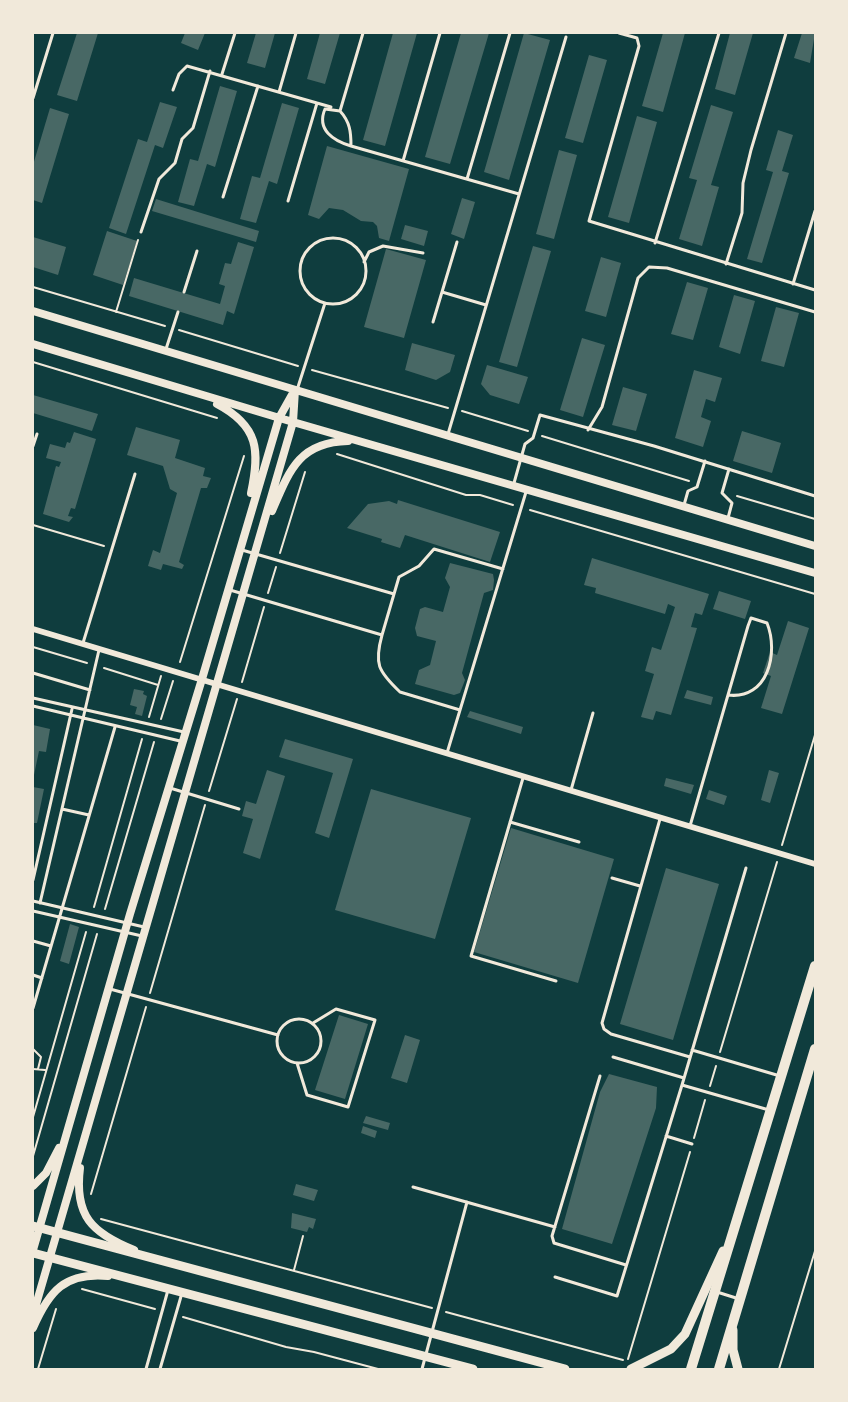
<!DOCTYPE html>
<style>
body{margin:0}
#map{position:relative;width:848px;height:1402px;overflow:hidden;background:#0f3d3e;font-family:Manrope,sans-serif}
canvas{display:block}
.frame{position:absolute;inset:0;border:34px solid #f1e9da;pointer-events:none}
</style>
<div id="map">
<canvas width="848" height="1402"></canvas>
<div class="frame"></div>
</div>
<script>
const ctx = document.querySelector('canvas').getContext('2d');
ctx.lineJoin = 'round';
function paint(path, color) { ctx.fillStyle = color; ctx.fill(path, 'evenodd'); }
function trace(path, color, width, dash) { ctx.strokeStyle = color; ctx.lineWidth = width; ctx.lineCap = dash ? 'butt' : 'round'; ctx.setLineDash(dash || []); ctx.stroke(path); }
paint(new Path2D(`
 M77 33H98L77 101 57 95Z
 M185 33H205L198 50 181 43Z
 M256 33H275L265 68 247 63Z
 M320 33H340L325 84 307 79Z
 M393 33H417L385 146 363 140Z
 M461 33H489L450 164 425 157Z
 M524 33 550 40 509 180 484 172Z
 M663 33H685L663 112 642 106Z
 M730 33H753L735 95 715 89Z
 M802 33H815L810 63 794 58Z
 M589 55 607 60 583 143 565 138Z
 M220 86 237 91 215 167 207 164 194 206 178 202 190 159 198 161Z
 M160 102 177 107 163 148 155 145 126 234 109 228 138 139 147 142Z
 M282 103 299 108 277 184 269 181 256 223 240 219 252 176 260 178Z
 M711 105 733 112 711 185 719 187 702 246 679 239 697 180 689 178Z
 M50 108 69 114 42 203 33 200V165Z
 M637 116 657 122 629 223 608 217Z
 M778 130 793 135 782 171 789 173 762 263 747 259 773 172 766 170Z
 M327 146 409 169 389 241 379 238 377 226 373 222 361 221 343 210 329 208 319 219 308 215Z
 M559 150 577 155 554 239 536 234Z
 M462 198 475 202 464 239 451 234Z
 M156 199 259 231 256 242 152 211Z
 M405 225 428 231 424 246 401 239Z
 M107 231 137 241 123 285 93 275Z
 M33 237 66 247 58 275 33 267Z
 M238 242 254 247 234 314 227 311 223 325 129 296 134 278 220 304 225 286 219 284 225 263 231 264Z
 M533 246 551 251 517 367 499 362Z
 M386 249 426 260 404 338 364 327Z
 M601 257 621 263 606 317 585 311Z
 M687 282 708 288 693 340 671 334Z
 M734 295 755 301 740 354 719 347Z
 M776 307 799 313 784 367 761 361Z
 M582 338 605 345 583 417 560 410Z
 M412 343 455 355 450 372 436 380 405 370Z
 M487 365 528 377 519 404 490 395 481 384Z
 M694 370 722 378 715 402 706 399 701 417 711 421 703 447 675 438Z
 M623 387 647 394 636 431 612 425Z
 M33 395 98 414 92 431 33 413Z
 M136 427 180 440 175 458 205 468 203 476 211 478 207 488H201L179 562 184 565 182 569 163 564 161 570 148 566 153 550 160 553 177 493 170 489 163 466 127 455Z
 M742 431 781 443 772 473 733 461Z
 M74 432 96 439 75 509 71 508 68 516 73 517 69 522 43 514 56 466 59 467 61 462 46 458 50 444 65 448 67 442 70 443Z
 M398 500 500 532 490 562 405 535 400 548 381 542 382 539 347 528 368 504 389 501 397 504Z
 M592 558 709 594 702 615 695 613 691 627 697 628 671 715 656 711 653 720 641 717 654 674 645 671 652 647 661 650 675 607 668 604 665 614 595 593 596 588 584 585Z
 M450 563 493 574 494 580 493 590 484 593 462 673 465 680 460 693 454 695 415 684 419 670 430 665 436 641 417 636 415 628 420 609 425 607 443 612 450 587 445 578Z
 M719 591 751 601 745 619 713 609Z
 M788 621 809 628 782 714 761 708 771 676 763 673 770 652 777 655Z
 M134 689 144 691 143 694 147 696 142 716 135 714 137 707 130 705Z
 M687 690 713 697 711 705 684 698Z
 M470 711 523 727 521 734 467 717Z
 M33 725 50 729 46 752 39 751 34 775Z
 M285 739 353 759 329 838 315 833 333 773 279 757Z
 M267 770 285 776 260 859 243 853 253 819 242 816 246 801 256 804Z
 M769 770 779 773 770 803 761 800Z
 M666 778 694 785 691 794 664 786Z
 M33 787 44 789 37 823H33Z
 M371 789 471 818 435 939 335 910Z
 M709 790 727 796 724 805 706 799Z
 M511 828 614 859 578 983 474 952Z
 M666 868 719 884 673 1040 620 1024Z
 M70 924 79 927 69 964 60 961Z
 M339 1015 368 1024 345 1099 315 1090Z
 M405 1035 420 1040 407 1083 391 1078Z
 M609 1074 657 1087 656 1108 612 1244 562 1229 600 1092Z
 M366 1116 390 1123 388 1130 363 1123Z
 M363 1126 377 1131 375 1138 361 1133Z
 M296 1184 318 1190 314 1201 293 1195Z
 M292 1213 316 1219 313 1229 309 1227 307 1232 291 1228Z`), '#486865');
trace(new Path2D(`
 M33 287 165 326
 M116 312 138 240
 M179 330 298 366
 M33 362 217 418
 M312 370 448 408
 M462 411 528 431
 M542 436 689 481
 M337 454 466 495H480L513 505
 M737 496 815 519
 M530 510 815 594
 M33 525 104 546
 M280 553 305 472
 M268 593 276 567
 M33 647 87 663
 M180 662 244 456
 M104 668 158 685
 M242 682 264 607
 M149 717 161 676
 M161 719 173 681
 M209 791 237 699
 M782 845 815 735
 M94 907 142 739
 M105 909 154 742
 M150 993 205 805
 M33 1049 41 1057 38 1069
 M720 1052 777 862
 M33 1069 45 1070
 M710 1086 716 1066
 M33 1117 86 932
 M694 1138 705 1100
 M33 1156 97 934
 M91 1194 146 1007
 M101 1219 432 1308
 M294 1270 303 1236
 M82 1289 155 1309
 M446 1312 623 1360
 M183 1317 286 1347 314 1352 378 1369
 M628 1359 690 1152
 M38 1369 56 1309
 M779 1369 815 1251`), '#f1e9da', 2);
trace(new Path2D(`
 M619 33 637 38 639 46 589 221 815 290
 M222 74 235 33
 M173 90 179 74 187 66 331 107
 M279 92 296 33
 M33 98 53 33
 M340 111 363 33
 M351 146C334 141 316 130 325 109L340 111C350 122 351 132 351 146L519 194
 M403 161 440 33
 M467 179 510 33
 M223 197 258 86
 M288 201 317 103
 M141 232 159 179 175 163 182 139 193 128 210 71
 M300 271a33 33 0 1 1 66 0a33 33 0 1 1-66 0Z
 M655 243 719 33
 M364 262 369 252 383 246 423 253
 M726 264 742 213 743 183 751 150 786 33
 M793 284 815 211
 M184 292 197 251
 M442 292 486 305
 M433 322 457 242
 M166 349 178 312
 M297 390 325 303
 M588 430 602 407 638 278 649 267 667 268 815 312
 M448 434 566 37
 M33 446 37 434
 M514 483 525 444 533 438 540 415 654 446 815 496
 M684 505 688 491 697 487 705 461
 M728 518 732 503 722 493 729 469
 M230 590 382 635 394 594 242 550
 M394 594 399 577 419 566 434 549 503 569
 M382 635C374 664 378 671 400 692L460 710
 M83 643 135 474
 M33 673 90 690
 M33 698 184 732
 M33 706 180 741
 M447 753 526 492
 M523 778 471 956 556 981
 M170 788 239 809
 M571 790 593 713
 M62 809 89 815
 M660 819 602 1023 604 1029 611 1034 690 1057
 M510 822 579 842
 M690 826 748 626 751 618 767 623C779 653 768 700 728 695
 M746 868 682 1085 769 1110
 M612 878 640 886
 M33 880 72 709
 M33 901 144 927
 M40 903 99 650
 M33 911 142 936
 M33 941 51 946
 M33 975 42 978
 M110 989 278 1035
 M33 1008 115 727
 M277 1041a22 22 0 1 1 44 0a22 22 0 1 1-44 0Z
 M692 1050 780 1076
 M613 1057 684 1078
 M297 1063 307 1095 348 1107 375 1020 336 1009 313 1023
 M600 1076 552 1236 554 1243 626 1265
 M666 1136 692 1144
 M413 1187 555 1227
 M555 1277 617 1296 682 1085
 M717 1292 736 1298
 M146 1369 168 1290
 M160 1369 182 1293
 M422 1369 467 1202`), '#f1e9da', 3);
trace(new Path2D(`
 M33 629 815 864`), '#f1e9da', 6);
trace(new Path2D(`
 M33 311 815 546
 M33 344 293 422 815 573
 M217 404C259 426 260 451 251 493
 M272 511C289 471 299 442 348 441
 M80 1168C74 1216 92 1233 134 1250
 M33 1186 46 1173 59 1148
 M33 1250 130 914 202 679 279 418 293 393
 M33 1315 293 422 295 390
 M33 1328C49 1291 65 1272 108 1276`), '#f1e9da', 8);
trace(new Path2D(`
 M33 1226 565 1369
 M33 1253 473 1369
 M733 1330V1350L738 1369
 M631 1369 671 1349 685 1334 723 1251`), '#f1e9da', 9);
trace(new Path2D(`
 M691 1369 815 966
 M719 1369 815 1049`), '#f1e9da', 10);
</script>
